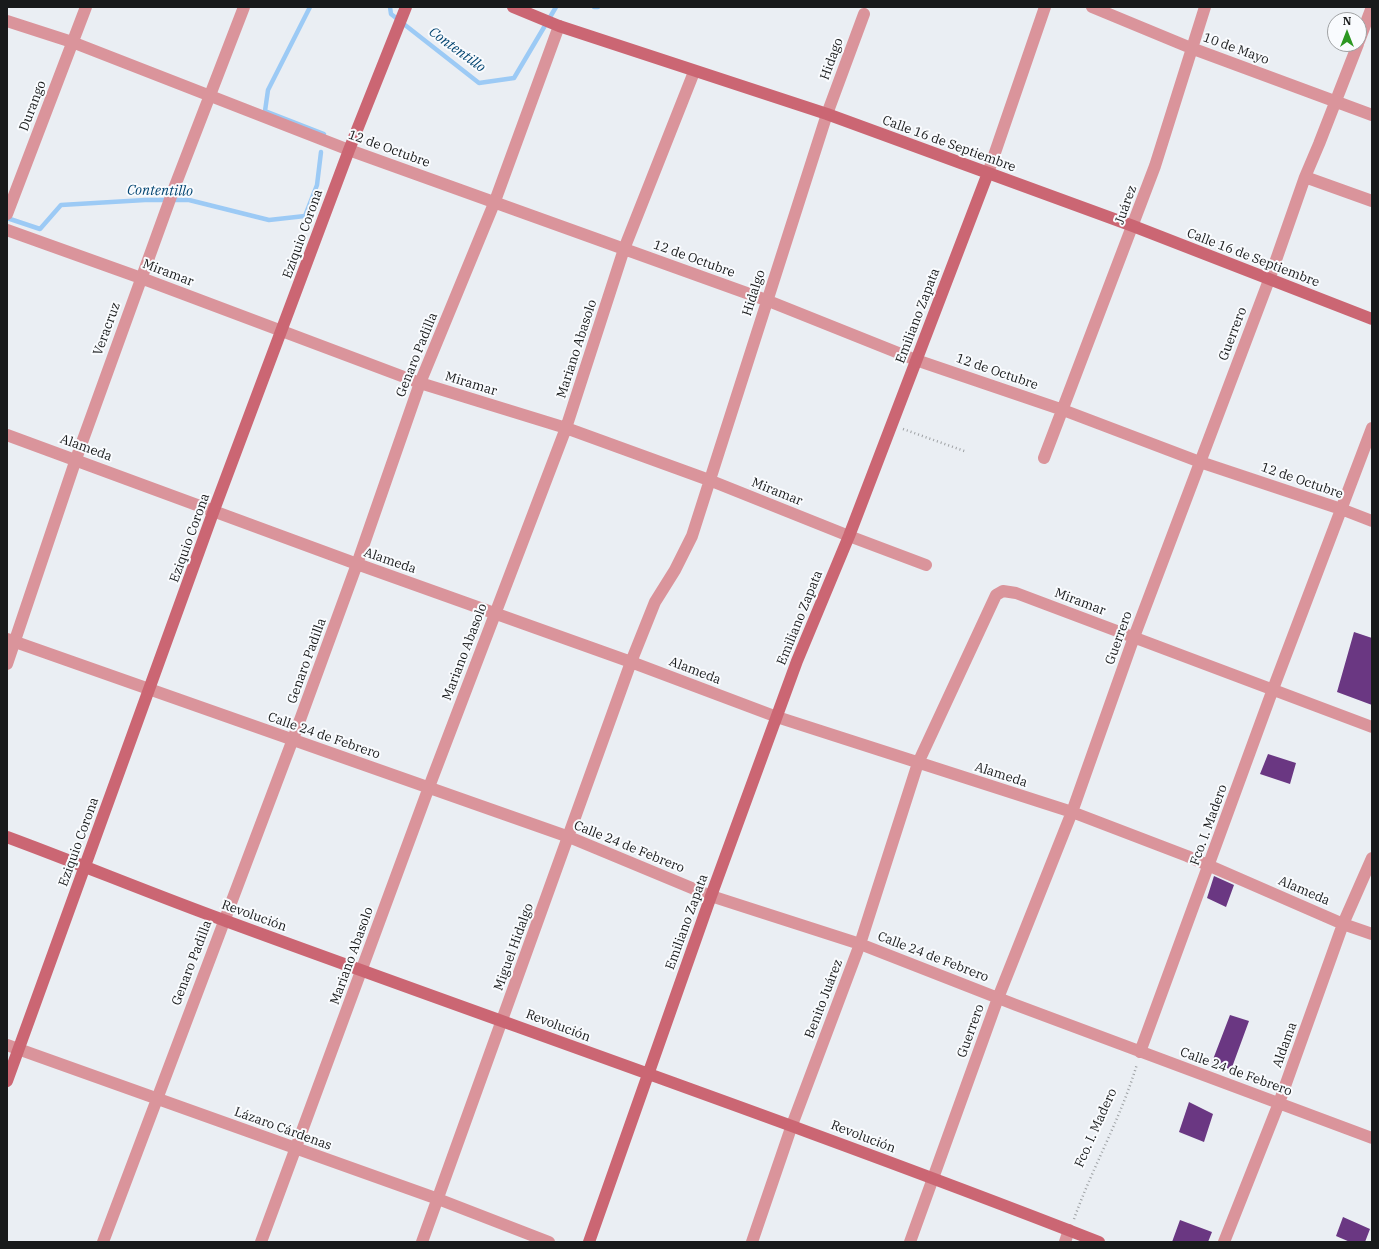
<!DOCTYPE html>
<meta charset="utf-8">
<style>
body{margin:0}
#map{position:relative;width:1379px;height:1249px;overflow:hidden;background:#eaeef3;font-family:"IBM Plex Serif",serif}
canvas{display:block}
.frame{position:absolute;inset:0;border:8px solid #181a1b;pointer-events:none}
.north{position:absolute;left:1327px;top:12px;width:40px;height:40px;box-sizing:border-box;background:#f9fbfe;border:1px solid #9fa1a3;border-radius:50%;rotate:0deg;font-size:11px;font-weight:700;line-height:16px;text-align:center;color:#181a1b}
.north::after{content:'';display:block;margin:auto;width:14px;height:18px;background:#2c9722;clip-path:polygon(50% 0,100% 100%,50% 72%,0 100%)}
</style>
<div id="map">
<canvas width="1379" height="1249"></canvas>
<div class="frame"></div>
<div class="north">N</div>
</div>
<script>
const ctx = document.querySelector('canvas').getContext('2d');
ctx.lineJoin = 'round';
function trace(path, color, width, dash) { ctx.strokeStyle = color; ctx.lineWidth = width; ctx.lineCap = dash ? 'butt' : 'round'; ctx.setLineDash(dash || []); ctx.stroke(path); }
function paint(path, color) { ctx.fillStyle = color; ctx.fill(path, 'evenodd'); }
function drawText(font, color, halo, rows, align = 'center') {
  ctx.font = font + ' "IBM Plex Serif",serif'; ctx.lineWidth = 4; ctx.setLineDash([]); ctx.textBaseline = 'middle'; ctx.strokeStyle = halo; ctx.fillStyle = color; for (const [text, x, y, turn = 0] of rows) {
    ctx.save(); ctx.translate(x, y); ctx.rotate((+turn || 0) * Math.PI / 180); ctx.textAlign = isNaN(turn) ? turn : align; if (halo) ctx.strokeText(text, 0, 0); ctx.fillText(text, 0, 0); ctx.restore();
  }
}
trace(new Path2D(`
 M310 7 268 90 265 111 324 134
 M390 7 391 14 479 83 514 78 556 7
 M594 7H598
 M7 218 40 229 61 205 145 200H189L269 220 305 216 317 185 321 152`), '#9ccaf5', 4.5);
paint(new Path2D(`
 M1354 632 1372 638V705L1337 692Z
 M1268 754 1296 763 1290 784 1260 774Z
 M1214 876 1234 885 1226 907 1207 898Z
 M1230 1015 1249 1021 1231 1070 1212 1062Z
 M1189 1102 1213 1114 1204 1142 1179 1132Z
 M1343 1217 1370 1229 1365 1242H1350L1336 1236Z
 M1180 1220 1212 1232 1208 1242H1172Z`), '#6a3782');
trace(new Path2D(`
 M903 429 967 452
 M1074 1219C1093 1166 1121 1118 1137 1064`), '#9ea1a4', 2.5, [1, 3]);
trace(new Path2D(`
 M1092 7 1191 48 1372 115
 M7 21 72 42 349 150 766 300 916 360 1063 410 1200 462 1341 509 1372 521
 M1359 41 1372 7
 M988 173 1045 7
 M1305 177 1372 201
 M7 214 86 7
 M7 230 141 278 420 383 566 428 709 480 849 536 926 565
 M7 435 357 564 631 662 777 717 1072 812 1187 856 1343 924 1372 934
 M1044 458 1155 166 1205 7
 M7 639 569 837 711 896 860 944 1016 1005 1372 1138
 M7 664 76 459 173 191 244 7
 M7 1045 438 1199 549 1242
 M1140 1052 1273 689 1372 428
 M103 1242 293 739 357 564 420 383 495 201 559 26
 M261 1242 429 787 566 428 624 249 694 72
 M422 1242 631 662 655 602 675 570 692 536 827 114 864 14
 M752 1242 792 1125 860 944 918 763 996 595 1003 591 1016 593 1372 727
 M910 1242 998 998 1072 812 1134 637 1269 280 1305 177 1319 144 1358 44
 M1065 1242 1069 1230
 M1224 1242 1279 1103 1343 924 1372 858`), '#da949b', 12);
trace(new Path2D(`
 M513 7 559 26 827 114 1133 226 1372 319
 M7 837C80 864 152 894 226 921 517 1028 810 1129 1099 1242
 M7 1081 214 510 349 150 406 7
 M589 1242 711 896 797 661 849 536 988 173`), '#cb6673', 12);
drawText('13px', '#181a1b', '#f9fbfe', [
 ["10 de Mayo",1236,49,20],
 ["Hidago",832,59,-70],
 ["Durango",33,106,-69],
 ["Calle 16 de Septiembre",949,144,20],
 ["12 de Octubre",389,149,20],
 ["Juárez",1126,205,-70],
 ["Eziquio Corona",303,234,-70],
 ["Calle 16 de Septiembre",1253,258,21],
 ["12 de Octubre",694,259,20],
 ["Miramar",168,273,21],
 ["Hidalgo",754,293,-72],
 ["Emiliano Zapata",918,316,-69],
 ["Veracruz",107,329,-70],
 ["Guerrero",1233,334,-69],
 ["Mariano Abasolo",577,349,-72],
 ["Genaro Padilla",417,355,-68],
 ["12 de Octubre",997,372,19],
 ["Miramar",471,384,17],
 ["Alameda",86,448,20],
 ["12 de Octubre",1302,481,19],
 ["Miramar",777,492,22],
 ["Eziquio Corona",190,538,-70],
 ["Alameda",390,561,19],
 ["Miramar",1080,602,21],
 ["Emiliano Zapata",800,618,-68],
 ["Guerrero",1119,638,-70],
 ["Mariano Abasolo",465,652,-69],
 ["Genaro Padilla",307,661,-70],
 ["Alameda",695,671,21],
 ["Calle 24 de Febrero",324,736,19],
 ["Alameda",1001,775,18],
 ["Fco. I. Madero",1209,825,-70],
 ["Eziquio Corona",79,842,-70],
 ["Calle 24 de Febrero",629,847,22],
 ["Alameda",1304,891,23],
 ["Revolución",254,916,20],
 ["Emiliano Zapata",687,922,-70],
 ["Miguel Hidalgo",514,947,-70],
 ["Mariano Abasolo",352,956,-70],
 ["Calle 24 de Febrero",933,957,21],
 ["Genaro Padilla",192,963,-69],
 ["Benito Juárez",824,999,-69],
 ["Revolución",558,1026,21],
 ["Guerrero",971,1031,-70],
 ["Aldama",1285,1045,-70],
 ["Calle 24 de Febrero",1236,1072,20],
 ["Fco. I. Madero",1096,1128,-66],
 ["Lázaro Cárdenas",283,1129,20],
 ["Revolución",863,1137,21]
]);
drawText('italic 14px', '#034571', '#f9fbfe', [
 ["Contentillo",457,50,36],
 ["Contentillo",160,191,1]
]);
</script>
